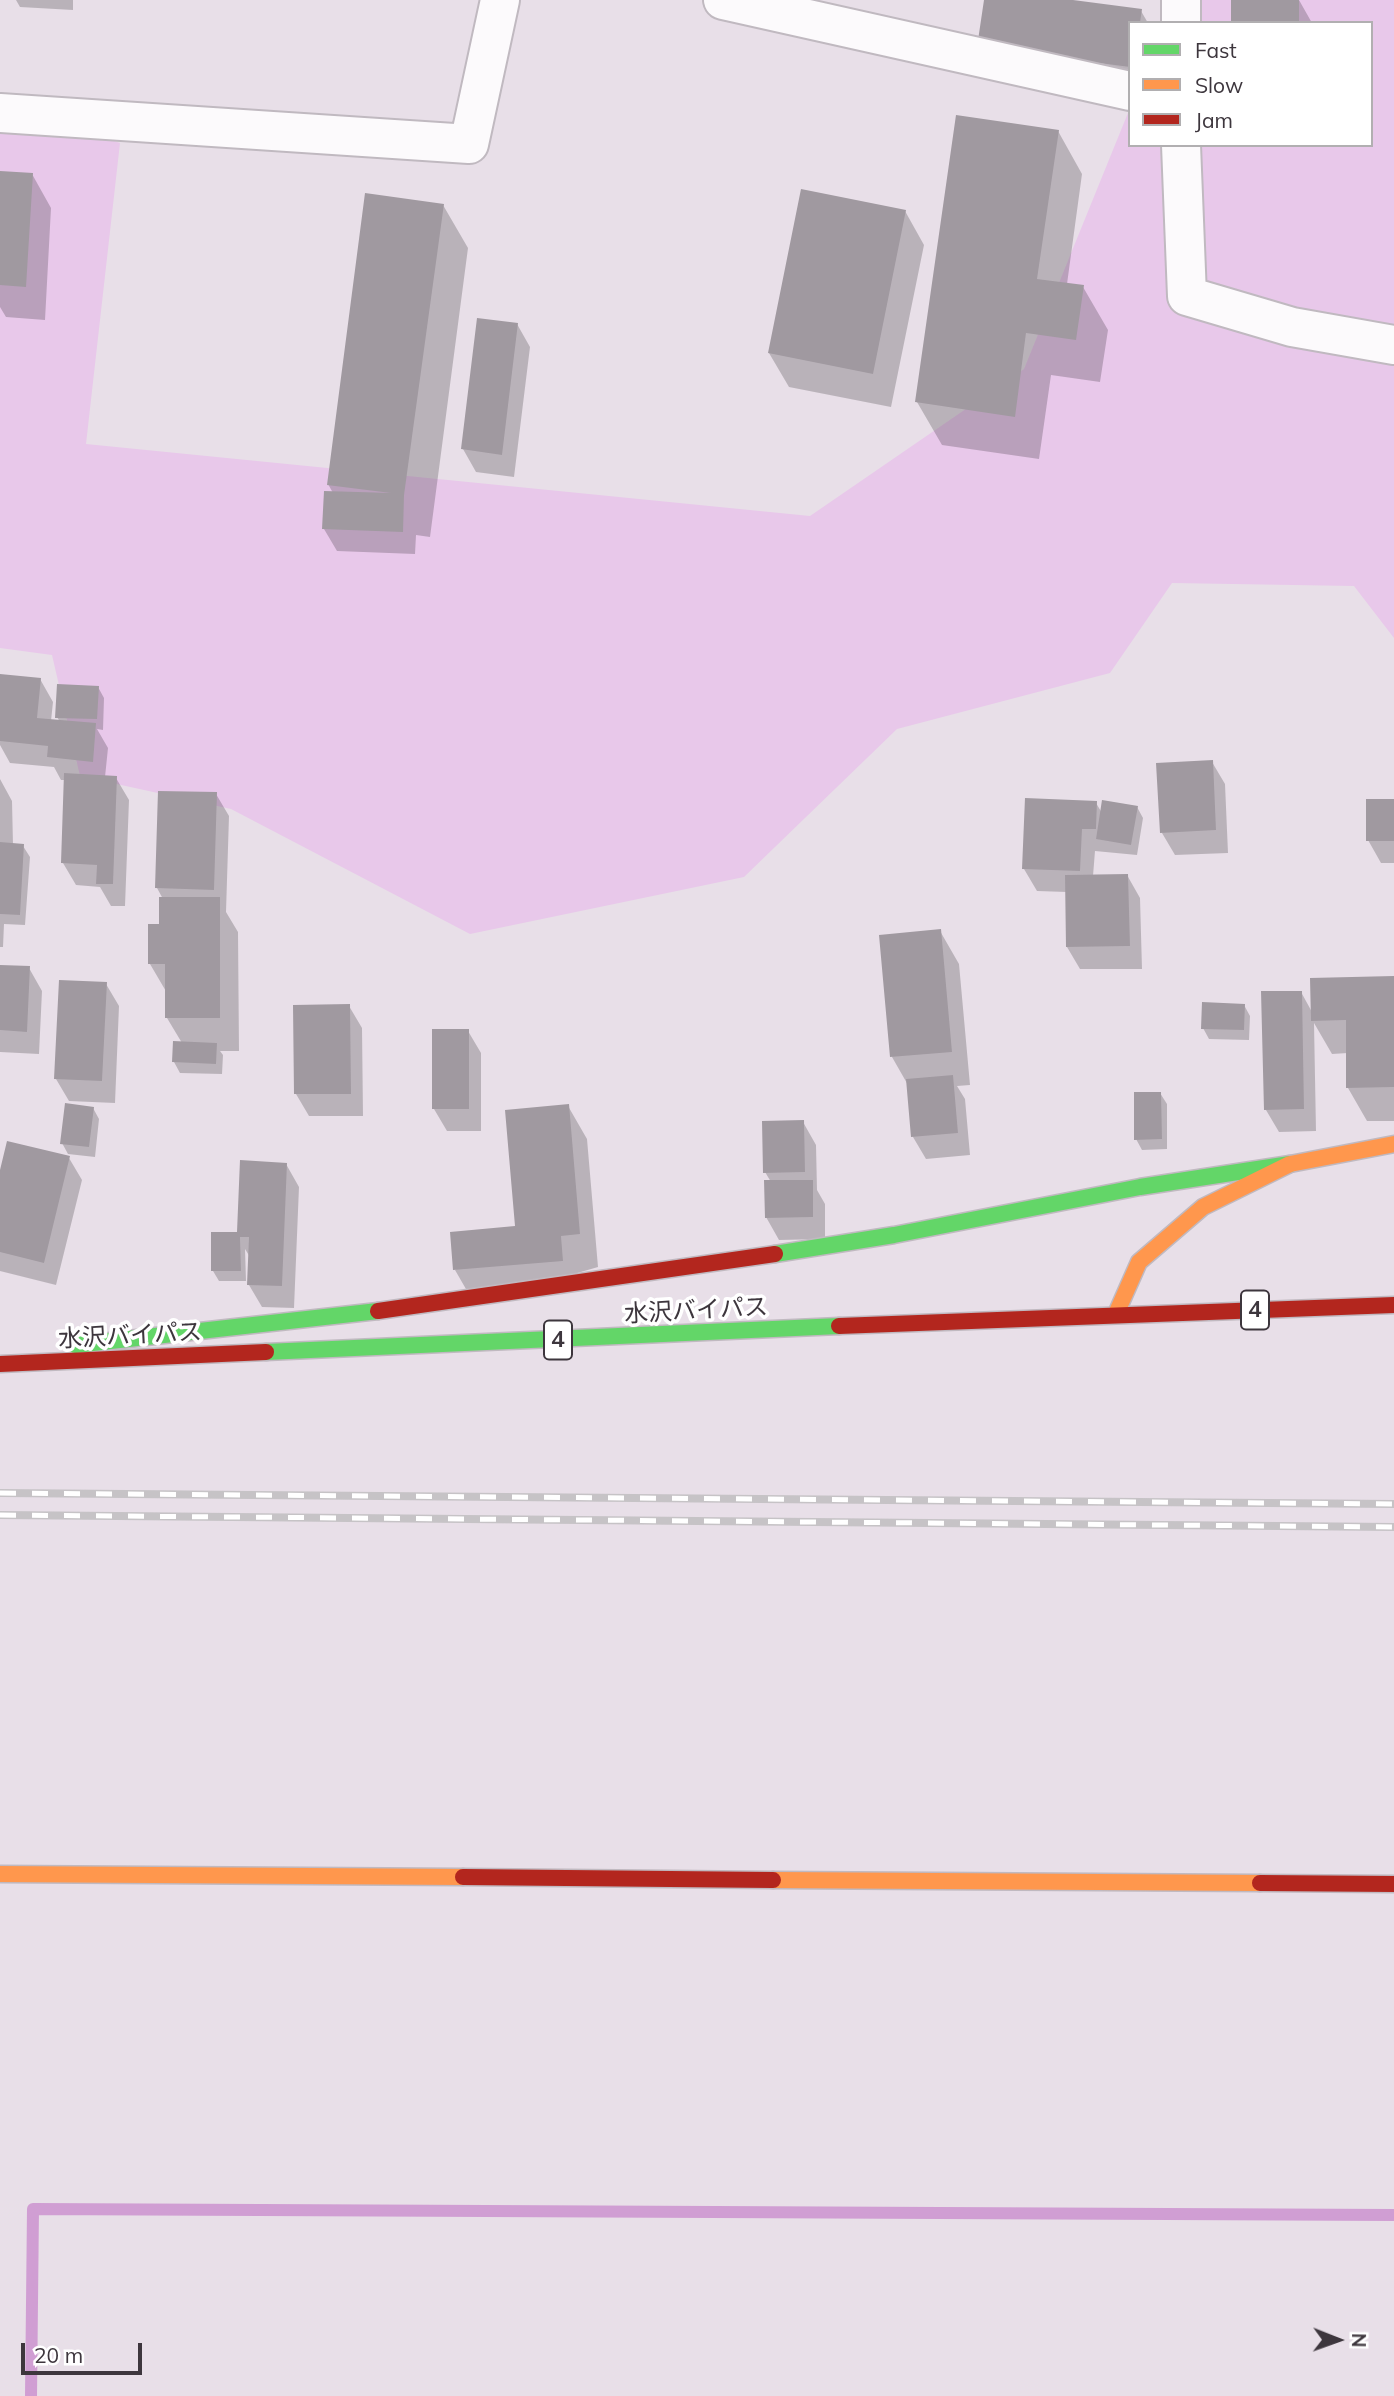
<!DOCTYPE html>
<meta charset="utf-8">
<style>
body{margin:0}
#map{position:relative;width:1394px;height:2396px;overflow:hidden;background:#e8dfe8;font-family:Mulish,sans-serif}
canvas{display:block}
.legend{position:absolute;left:1128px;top:21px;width:245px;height:126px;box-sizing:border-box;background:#fff;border:2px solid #b1afb1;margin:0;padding:9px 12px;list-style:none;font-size:21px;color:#3d363d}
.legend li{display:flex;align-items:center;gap:14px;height:35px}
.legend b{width:35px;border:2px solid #b1afb1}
.north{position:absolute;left:1303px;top:2305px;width:70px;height:70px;-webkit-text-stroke:5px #fff;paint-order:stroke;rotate:91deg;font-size:19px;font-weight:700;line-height:28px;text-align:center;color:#3d363d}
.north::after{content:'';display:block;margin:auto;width:24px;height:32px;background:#3d363d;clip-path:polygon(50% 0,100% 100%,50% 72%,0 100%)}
.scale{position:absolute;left:21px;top:2343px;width:121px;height:32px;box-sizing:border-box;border:4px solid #3d363d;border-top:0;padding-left:9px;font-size:21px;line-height:24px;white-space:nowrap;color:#3d363d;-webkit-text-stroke:5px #fff;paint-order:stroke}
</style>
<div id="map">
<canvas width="1394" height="2396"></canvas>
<ul class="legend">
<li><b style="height:9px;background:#63d668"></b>Fast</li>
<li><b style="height:9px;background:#ff974d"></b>Slow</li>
<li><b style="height:9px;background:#b3261e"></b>Jam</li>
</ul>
<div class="north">N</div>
<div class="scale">20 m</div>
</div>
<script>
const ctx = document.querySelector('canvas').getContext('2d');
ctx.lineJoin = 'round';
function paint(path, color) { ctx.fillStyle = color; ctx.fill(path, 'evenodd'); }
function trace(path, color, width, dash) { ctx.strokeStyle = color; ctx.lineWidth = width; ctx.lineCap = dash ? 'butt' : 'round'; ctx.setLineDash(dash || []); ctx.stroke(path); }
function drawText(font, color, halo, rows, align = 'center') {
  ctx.font = font + ' Mulish,"Noto Sans JP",sans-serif'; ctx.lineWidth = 7; ctx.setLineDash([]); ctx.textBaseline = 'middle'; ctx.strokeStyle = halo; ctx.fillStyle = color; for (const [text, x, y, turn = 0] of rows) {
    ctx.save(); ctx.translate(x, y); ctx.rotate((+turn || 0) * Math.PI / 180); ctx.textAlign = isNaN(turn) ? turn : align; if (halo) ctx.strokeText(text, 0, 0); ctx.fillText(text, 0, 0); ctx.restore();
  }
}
paint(new Path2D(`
 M1173 0H1394V638L1354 586 1172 583 1110 673 897 729 744 877 470 934 231 809 80 776 52 655 0 648V101L120 143 86 444 810 516 1024 369 1130 108V145H1371V23H1164Z`), '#e8c8ea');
paint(new Path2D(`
 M16 0H73V10L20 7Z
 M985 0H1060L1141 11 1148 23H1130V98Z
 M1233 0H1299L1312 23H1233Z
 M1058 131 1082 174 1067 284 1083 287 1108 330 1100 382 1051 375 1039 459 942 445 917 402Z
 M0 173 32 174 51 208 45 320 6 317 0 307Z
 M443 205 468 248 430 537 416 535 415 554 337 551 324 529 333 493 328 484Z
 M905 211 924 245 891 407 789 387 769 353Z
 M517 324 530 347 514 477 476 472 463 449Z
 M0 676 40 679 53 702 51 721 60 722 57 717 98 687 104 698 103 730 97 729 108 748 105 777 116 778 129 800 125 906H111L100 887 76 885 63 863 66 780H61L54 767 10 763 0 745Z
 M1212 762 1225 784 1228 853 1175 855 1162 833Z
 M0 779 12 801 13 845 23 846 30 857 25 925 4 924 3 947H0Z
 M216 794 229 816 226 912 238 932 239 1051H220L223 1055 222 1074 180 1073 174 1062 182 1043 167 1018V993L150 964 161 926 163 899 157 888Z
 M1394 801V863H1381L1368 840Z
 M1096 803 1102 813 1137 807 1143 818 1137 855 1095 851 1093 876 1127 875 1140 898 1142 969H1080L1067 947V892L1037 891 1024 869Z
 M940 931 959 964 970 1085 957 1086 965 1099 970 1155 926 1159 913 1137 908 1085 892 1057Z
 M0 967 29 968 42 991 39 1054 0 1052Z
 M1394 978V1121H1367L1348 1088V1053L1332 1054 1314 1023 1316 1131 1279 1132 1266 1110 1301 992 1312 1012Z
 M106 984 119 1006 115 1103 69 1101 56 1079Z
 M1244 1005 1250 1016 1249 1040 1209 1039 1203 1028Z
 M349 1006 362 1028 363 1116H309L296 1094Z
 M468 1031 481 1053V1131H447L434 1109Z
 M1160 1093 1167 1104V1149L1142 1150 1136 1139Z
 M568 1106 587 1139 598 1267 474 1303 455 1270 517 1228Z
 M93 1108 99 1119 95 1157 68 1154 62 1143Z
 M803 1122 816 1145 817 1190 825 1204V1239L779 1240 766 1217 771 1182 765 1172Z
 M69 1158 82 1180 56 1285 0 1271V1177Z
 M286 1164 299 1187 294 1308 262 1307 249 1285 250 1257 245 1249 246 1281H219L213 1271Z`), '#0003');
trace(new Path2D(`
 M31 2396 33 2209 1394 2215`), '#d09ed3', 12);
paint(new Path2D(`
 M984 0H1073L1142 9 1140 23H1130V67L977 47Z
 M1231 0H1299V23H1231Z
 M956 115 1059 130 1037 279 1084 285 1076 340 1026 333 1015 417 915 402Z
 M0 171 33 173 26 287 0 285Z
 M801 189 906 210 873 374 768 353Z
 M365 193 444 204 404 495 403 532 322 529 324 491 391 493 327 485Z
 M477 318 518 323 502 455 461 449Z
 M0 674 41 678 37 718 96 723 93 762 47 757 48 746 0 741Z
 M57 684 99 686 97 719 55 718Z
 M1213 760 1216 830 1160 833 1156 763Z
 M64 773 117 776 113 884H96L97 865 61 863Z
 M158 791 217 792 214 890 155 888Z
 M1025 798 1097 801 1096 829H1082L1080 871 1022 869Z
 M1366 799H1394V841H1366Z
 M1102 800 1138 806 1131 845 1096 839Z
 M0 842 24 844 20 915 0 914Z
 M1128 874 1130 946 1066 947 1065 875Z
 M159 897H220V1018H165V964H148V924H159Z
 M941 929 952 1052 890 1057 879 935Z
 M0 965 30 966 27 1032 0 1030Z
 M1394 976V1087L1346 1088V1020L1311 1021 1310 978Z
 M59 980 107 982 102 1081 54 1079Z
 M1261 991H1302L1304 1109 1264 1110Z
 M1202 1002 1245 1004 1244 1030 1201 1029Z
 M350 1004 351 1094H294L293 1005Z
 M432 1029H469V1109H432Z
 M173 1041 217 1043 216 1064 172 1062Z
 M953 1075 958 1133 911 1137 906 1079Z
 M1134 1092H1161L1162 1139 1134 1140Z
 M65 1103 94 1107 89 1147 60 1144Z
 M569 1104 580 1234 561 1236 563 1261 453 1270 450 1232 515 1226 505 1110Z
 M804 1120 805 1172 763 1173 762 1121Z
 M7 1141 70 1156 44 1263 0 1252V1170Z
 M240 1160 287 1163 282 1286 247 1285 249 1237H240L241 1271H211V1232H237Z
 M764 1180H813V1217L765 1218Z`), '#a099a0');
const street = new Path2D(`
 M723 0 1130 91
 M1181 23V0
 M0 113 469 144 500 0
 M1181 145 1187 296 1292 327 1394 345`);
const fast = new Path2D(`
 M775 1254 894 1235 1140 1187 1290 1164
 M75 1345 378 1311
 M266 1352 839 1326`);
const slow = new Path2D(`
 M1116 1314 1139 1262 1203 1207 1290 1164 1394 1144
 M0 1874 463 1877
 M773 1880 1260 1883`);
const jam = new Path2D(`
 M378 1311 775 1254
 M839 1326 1394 1305
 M0 1364 266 1352
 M463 1877 773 1880
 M1260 1883 1394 1884`);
trace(street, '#c0b9c0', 42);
trace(fast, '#c0b9c0', 19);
trace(slow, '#c0b9c0', 19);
trace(jam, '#c0b9c0', 19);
trace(street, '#fcfafc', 38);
trace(fast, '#63d668', 16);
trace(slow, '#ff974d', 16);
trace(jam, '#b3261e', 16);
const rail = new Path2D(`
 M0 1493 1394 1504
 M0 1515 1394 1527`);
trace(rail, '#c6c3c6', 8);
trace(rail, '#fff', 5, [16]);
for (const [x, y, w] of [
 [1255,1310,28],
 [558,1340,28]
]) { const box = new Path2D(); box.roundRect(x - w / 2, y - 19.5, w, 39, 5); ctx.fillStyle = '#fff'; ctx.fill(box); trace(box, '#3d363d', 2); }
drawText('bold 23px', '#3d363d', null, [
 ["4",1255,1310],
 ["4",558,1340]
]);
drawText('24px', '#3d363d', '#fff', [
 ["水沢バイパス",696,1311,-3],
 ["水沢バイパス",130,1336,-3]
]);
</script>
